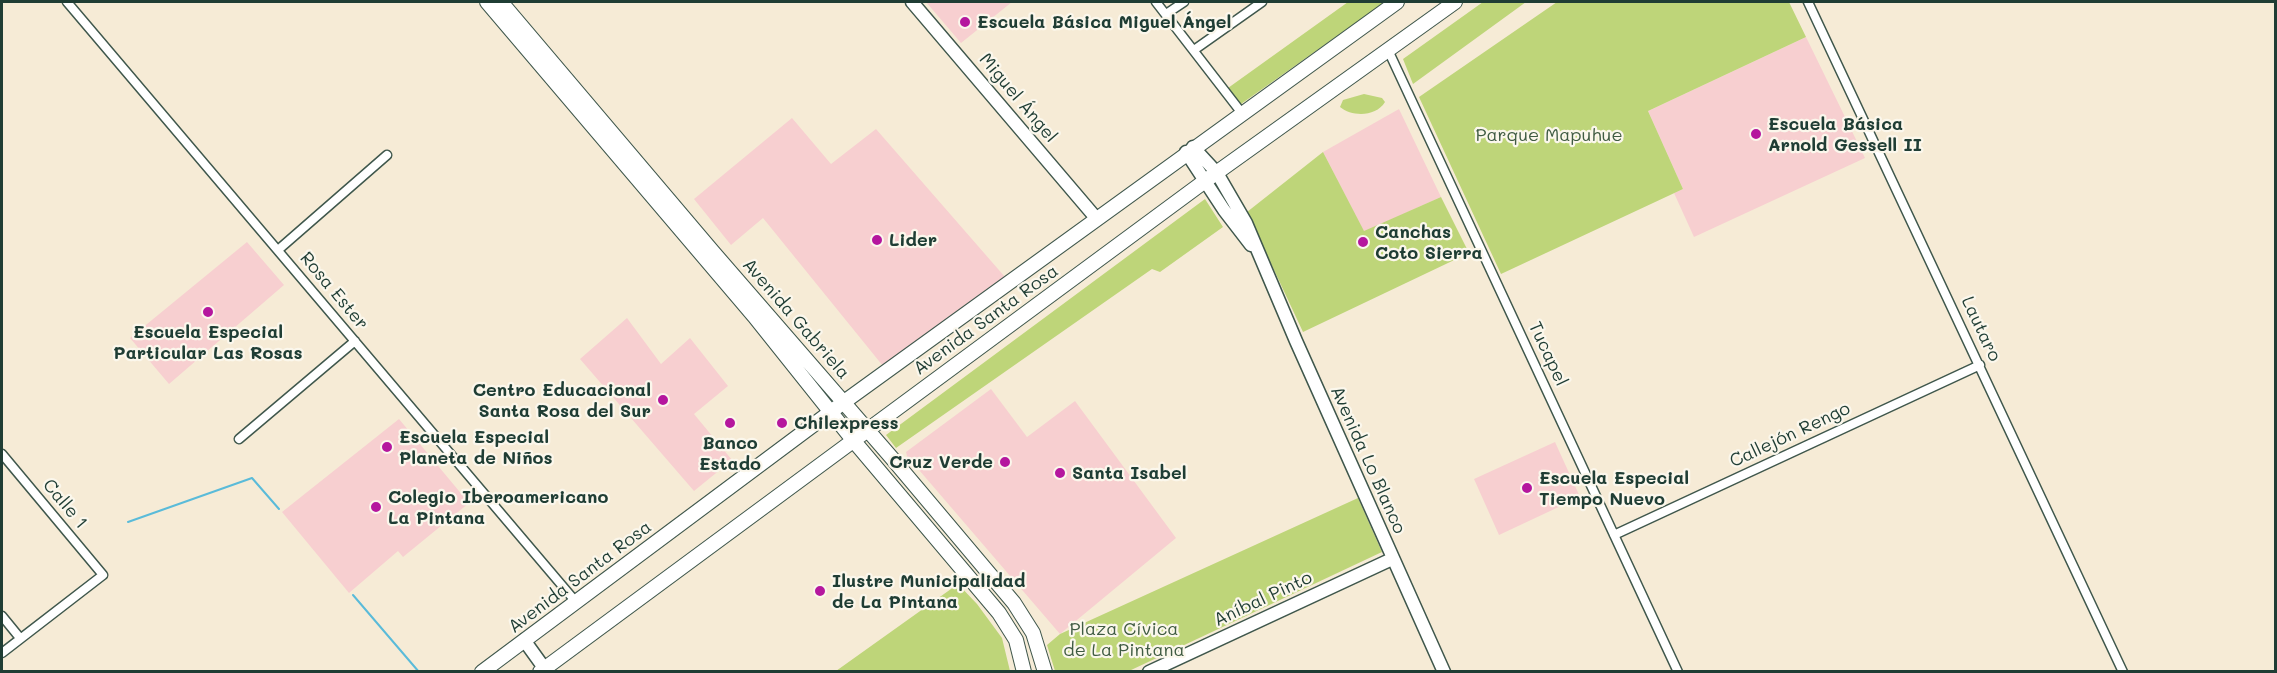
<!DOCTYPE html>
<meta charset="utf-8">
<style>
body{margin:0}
#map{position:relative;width:2277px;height:673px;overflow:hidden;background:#f6ebd6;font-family:Mali,sans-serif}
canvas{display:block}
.frame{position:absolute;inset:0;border:3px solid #1f3d34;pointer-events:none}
</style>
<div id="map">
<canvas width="2277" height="673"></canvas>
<div class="frame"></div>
</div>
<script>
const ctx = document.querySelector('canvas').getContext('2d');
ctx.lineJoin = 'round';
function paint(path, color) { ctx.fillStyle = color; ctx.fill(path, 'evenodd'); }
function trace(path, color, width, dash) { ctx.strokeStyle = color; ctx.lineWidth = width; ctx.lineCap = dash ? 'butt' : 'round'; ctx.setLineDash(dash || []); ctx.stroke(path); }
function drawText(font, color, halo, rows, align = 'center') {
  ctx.font = font + ' Mali,sans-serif'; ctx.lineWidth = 4.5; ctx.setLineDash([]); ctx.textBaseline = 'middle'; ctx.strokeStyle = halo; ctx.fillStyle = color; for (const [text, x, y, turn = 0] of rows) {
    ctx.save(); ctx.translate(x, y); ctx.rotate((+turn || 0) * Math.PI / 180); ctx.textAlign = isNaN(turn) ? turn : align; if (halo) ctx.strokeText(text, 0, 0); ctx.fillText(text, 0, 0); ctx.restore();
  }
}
paint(new Path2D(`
 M926 2H1012L961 43Z
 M1806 37 1865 158 1694 237 1674 193 1683 189 1648 111Z
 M1399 109 1441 197 1364 232 1323 152Z
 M792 118 831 164 876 129 1005 277 883 366 763 218 731 245 694 199Z
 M247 242 284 285 169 384 130 338Z
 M627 318 661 364 690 338 728 386 694 414 732 460 694 491 580 359Z
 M991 389 1027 437 1075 401 1176 538 1060 634 907 456 906 452Z
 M399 419 469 503 403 557 398 551 349 593 282 512Z
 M1555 442 1580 497 1499 535 1474 479Z`), '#f7cfd0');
paint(new Path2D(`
 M1348 2H1385L1241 104 1228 88Z
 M1483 2H1526L1413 84 1403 59Z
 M1557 2H1789L1806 37 1648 111 1683 189 1501 274 1419 97Z
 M1364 94 1382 98 1385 102C1376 117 1352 117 1340 107L1343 100Z
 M1323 152 1364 231 1441 197 1469 253 1303 332 1247 212Z
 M1205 199 1223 227 1160 272 1152 269 896 448 886 435Z
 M1358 498 1382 552 1129 671H1055L1047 645 1060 634Z
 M958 584 977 604 1002 638 1010 671H836Z`), '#bed579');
trace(new Path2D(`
 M128 522 252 478 279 509
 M353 595 419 672`), '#5abbd9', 2);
const street = new Path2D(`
 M67 2 576 602
 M1156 2 1241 112
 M1808 2 2123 672
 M1166 14 1184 2
 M1194 50 1262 2
 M1388 50 1678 672
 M278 250 387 155
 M239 439 355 341
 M2 454 103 575 2 653
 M1614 535 1980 365
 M2 616 20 638`);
const secondary = new Path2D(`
 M912 2 1096 218
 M1193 147 1217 173 1246 223 1296 341 1444 672
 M1186 152 1224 210 1251 245
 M524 640 547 672
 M1149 672 1392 559`);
const primary = new Path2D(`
 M487 2 754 316 853 440 999 613 1016 640 1024 672
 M501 2 713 252 891 457 1014 603 1033 633 1045 672
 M482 672 844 402 1397 2
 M540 672 1205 181 1455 2`);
trace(street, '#3f574c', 11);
trace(secondary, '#3f574c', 15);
trace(primary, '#3f574c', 16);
trace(street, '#fff', 8);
trace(secondary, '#fff', 12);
trace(primary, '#fff', 14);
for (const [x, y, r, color] of [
 [965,22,6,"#b5179e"],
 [1756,134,6,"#b5179e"],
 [877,240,6,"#b5179e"],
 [1363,242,6,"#b5179e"],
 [208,312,6,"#b5179e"],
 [663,400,6,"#b5179e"],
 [730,423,6,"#b5179e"],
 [782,423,6,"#b5179e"],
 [387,447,6,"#b5179e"],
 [1005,462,6,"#b5179e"],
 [1060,473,6,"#b5179e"],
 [1527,488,6,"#b5179e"],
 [376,507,6,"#b5179e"],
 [820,591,6,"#b5179e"]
]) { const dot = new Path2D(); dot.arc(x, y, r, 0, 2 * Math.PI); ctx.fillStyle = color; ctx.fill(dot); trace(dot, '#fbf7ec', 2); }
drawText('bold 18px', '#1f3d34', '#fbf7ec', [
 ["Escuela Básica Miguel Ángel",977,22],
 ["Escuela Básica",1768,124],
 ["Arnold Gessell II",1768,145],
 ["Canchas",1375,232],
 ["Coto Sierra",1375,253],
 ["Lider",889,240],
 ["Escuela Especial",208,332,"center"],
 ["Particular Las Rosas",208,353,"center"],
 ["Centro Educacional",651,390,"right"],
 ["Santa Rosa del Sur",651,411,"right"],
 ["Chilexpress",794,423],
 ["Escuela Especial",399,437],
 ["Planeta de Niños",399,458],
 ["Banco",730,443,"center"],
 ["Estado",730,464,"center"],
 ["Cruz Verde",993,462,"right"],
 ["Santa Isabel",1072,473],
 ["Escuela Especial",1539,478],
 ["Tiempo Nuevo",1539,499],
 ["Colegio Iberoamericano",388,497],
 ["La Pintana",388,518],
 ["Ilustre Municipalidad",832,581],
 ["de La Pintana",832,602]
], 'left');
drawText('18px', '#1f3d34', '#fbf7ec', [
 ["Miguel Ángel",1018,98,50],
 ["Rosa Ester",334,291,50],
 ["Avenida Gabriela",796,319,49],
 ["Avenida Santa Rosa",986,320,-36],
 ["Lautaro",1981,329,65],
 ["Tucapel",1548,354,65],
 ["Callejón Rengo",1790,435,-25],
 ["Avenida Lo Blanco",1368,460,66],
 ["Calle 1",65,504,50],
 ["Avenida Santa Rosa",580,577,-37],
 ["Aníbal Pinto",1263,599,-25]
]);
drawText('18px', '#3f5b42', '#fbf7ec', [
 ["Parque Mapuhue",1549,135],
 ["Plaza Cívica",1124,629],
 ["de La Pintana",1124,650]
]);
</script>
